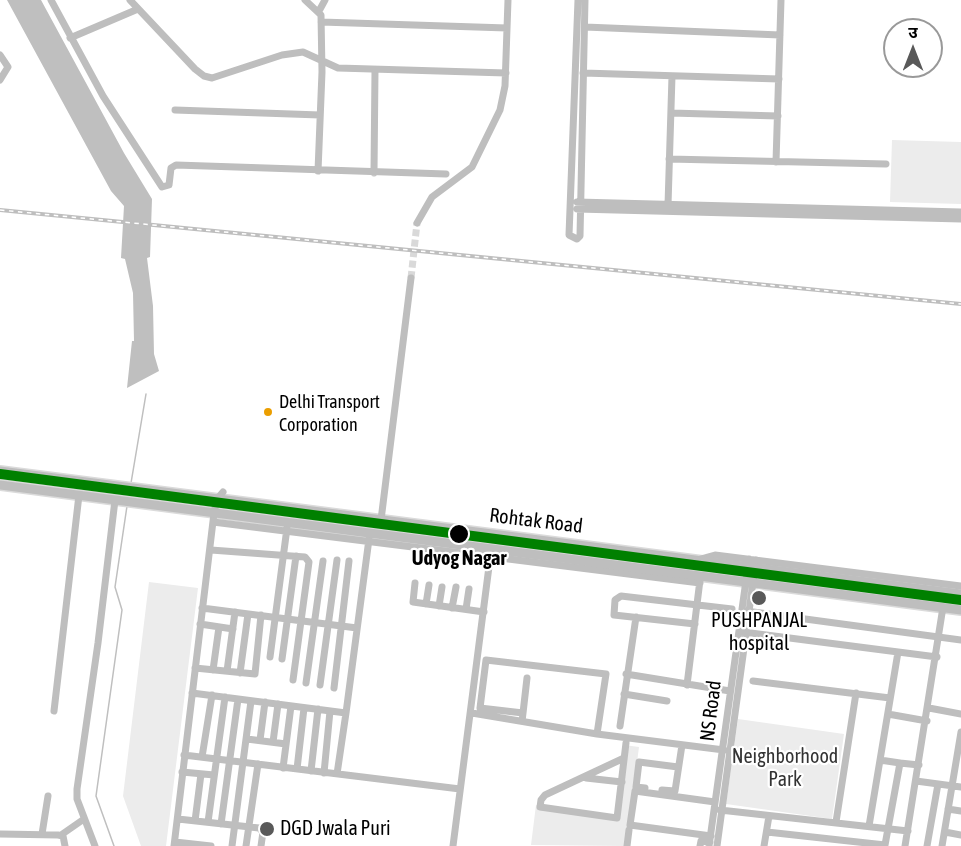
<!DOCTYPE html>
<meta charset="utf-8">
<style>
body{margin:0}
#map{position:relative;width:961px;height:846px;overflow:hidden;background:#fff;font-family:"Asap Condensed","Noto Sans Devanagari",sans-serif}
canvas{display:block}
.north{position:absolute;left:883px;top:18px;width:60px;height:60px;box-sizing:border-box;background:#fff;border:2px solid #999;border-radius:50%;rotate:0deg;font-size:16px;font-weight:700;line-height:24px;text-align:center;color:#000}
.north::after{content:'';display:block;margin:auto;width:21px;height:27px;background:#595959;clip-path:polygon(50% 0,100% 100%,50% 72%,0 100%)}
</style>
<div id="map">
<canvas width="961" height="846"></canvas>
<div class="north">उ</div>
</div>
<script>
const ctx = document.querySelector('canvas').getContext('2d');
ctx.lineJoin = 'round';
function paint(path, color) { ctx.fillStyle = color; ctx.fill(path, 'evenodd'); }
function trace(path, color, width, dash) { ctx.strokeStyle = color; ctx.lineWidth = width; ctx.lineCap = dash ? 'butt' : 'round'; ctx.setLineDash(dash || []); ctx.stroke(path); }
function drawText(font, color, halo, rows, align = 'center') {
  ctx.font = font + ' "Asap Condensed",sans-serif'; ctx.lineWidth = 4.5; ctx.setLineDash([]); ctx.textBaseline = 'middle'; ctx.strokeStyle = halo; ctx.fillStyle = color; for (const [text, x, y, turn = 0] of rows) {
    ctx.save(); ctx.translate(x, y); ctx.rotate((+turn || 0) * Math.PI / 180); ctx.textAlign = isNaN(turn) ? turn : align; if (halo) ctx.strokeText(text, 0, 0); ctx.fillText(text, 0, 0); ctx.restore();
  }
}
paint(new Path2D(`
 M892 140 961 142V204L890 202Z
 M149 582 198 588 166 846H141L123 796Z
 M738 719 844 734 832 819 726 804Z
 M624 745 639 747 626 846 531 845 536 805 616 816Z`), '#ececec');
paint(new Path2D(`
 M7 0H41L124 153 152 199 150 257 147 258 153 306 154 354 159 371 127 388 132 341H134L133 293 125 259 121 258 124 206 111 191Z`), '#bfbfbf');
trace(new Path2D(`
 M131 483 146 394
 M114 846 96 796 122 610 115 587 127 506`), '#bfbfbf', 1.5);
trace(new Path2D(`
 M411 278 417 223`), '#d9d9d9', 7, [7, 3.5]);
const highway = new Path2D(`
 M0 471 961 594
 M0 485 961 610`);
trace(highway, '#dbdbdb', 12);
trace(new Path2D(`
 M51 0 103 96 162 187 169 185 171 168 176 165 446 174
 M130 0 195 69 204 76 212 78 282 55 303 52 338 68 506 73
 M305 0 321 15 322 72 318 171
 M578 0 569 235 577 239 580 236 585 0
 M319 11 325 0
 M321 22 507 28
 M585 27 780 35
 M70 38 138 9
 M0 55 8 67 0 80
 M583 73 779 79
 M175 110 320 115
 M671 113 778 116
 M669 159 886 164
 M776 162 781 0
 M374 173 375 70
 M577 202 961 212
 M668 205 672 76
 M577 209 961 219
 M417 223 432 197 472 167 500 110 505 86 508 0
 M381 520 411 278
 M213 522 700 583
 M211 550 305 557 309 562 293 680
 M697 560 715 555 961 586
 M415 583 413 602 484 612
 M426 604 429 585
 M439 606 442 587
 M202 608 357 628
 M452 608 456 587
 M466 609 469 589
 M746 611 961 640
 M200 624 233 629
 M695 624 614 615 615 600 621 596 732 609
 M743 632 937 657
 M270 657 287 528
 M282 659 296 556
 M195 668 255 674 261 615
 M213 670 219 627
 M227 671 235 612
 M240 673 248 614
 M626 674 730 691
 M753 681 890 698
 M306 683 323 561
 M320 685 337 560
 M687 685 700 580
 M334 688 349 561
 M192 693 346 713 369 539
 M624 694 667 701
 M929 708 961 714
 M54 711 79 495
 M472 713 597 734 724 750
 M523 713 527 678
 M888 714 927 721
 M522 721 523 713 480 708 486 660 606 674 597 734
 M620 726 636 617
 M247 739 286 744
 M260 740 265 702
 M273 742 278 704
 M184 755 460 789
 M202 757 212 695
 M624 758 545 795 541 800 540 807 617 818 626 743
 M880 760 900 763
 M283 768 291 706
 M297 769 304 708
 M311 771 318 709
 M182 772 214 775
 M324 773 330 711
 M337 774 346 713
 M586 778 622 782
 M916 781 961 787
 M645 788 636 787 639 762 678 767
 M662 790 675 791 682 745
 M948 809 961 811
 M720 810 908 831
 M178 819 259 828 263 832 261 846
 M195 821 201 774
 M208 822 225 697
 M836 822 856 693
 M221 824 238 699
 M869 826 898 652
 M767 832 885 845 900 763 919 765
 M945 832 961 835
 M0 834 58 835 63 836 65 846
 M42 834 48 796
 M61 835 84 819
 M711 836 630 825 635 791 715 802
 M175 842 211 846
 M95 846 77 799V789L98 643 115 500
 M174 846 214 513 217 499 223 492
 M232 846 251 701
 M246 846 258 764
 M453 846 491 551
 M627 846 629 830
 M700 846 701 841 710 842
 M709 846 749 559
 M717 846 756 560
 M764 846 769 816
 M905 846 943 607
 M927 846 938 784
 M942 846 961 732`), '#bebebe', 7);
trace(highway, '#bebebe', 9);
const rail = new Path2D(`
 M0 210 961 304`);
trace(rail, '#bebebe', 4);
trace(rail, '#fff', 1.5, [4.5]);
trace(new Path2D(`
 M0 474 961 600`), '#008000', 10);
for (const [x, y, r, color] of [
 [268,412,5,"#eb9e00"],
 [459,534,10,"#000"],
 [759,598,8,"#595959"],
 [267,829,8,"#595959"]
]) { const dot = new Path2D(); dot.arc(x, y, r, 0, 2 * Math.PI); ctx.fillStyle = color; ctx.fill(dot); trace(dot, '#fff', 2); }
drawText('18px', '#000', '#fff', [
 ["Delhi Transport",279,402],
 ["Corporation",279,425]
], 'left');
drawText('20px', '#000', '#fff', [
 ["Rohtak Road",536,521,7],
 ["NS Road",711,711,-83]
]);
drawText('bold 20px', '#000', '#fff', [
 ["Udyog Nagar",459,559]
]);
drawText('20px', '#000', '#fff', [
 ["PUSHPANJAL",759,621],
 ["hospital",759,644],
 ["DGD Jwala Puri",280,829,"left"]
]);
drawText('20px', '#333', '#fff', [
 ["Neighborhood",785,757],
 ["Park",785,780]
]);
</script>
